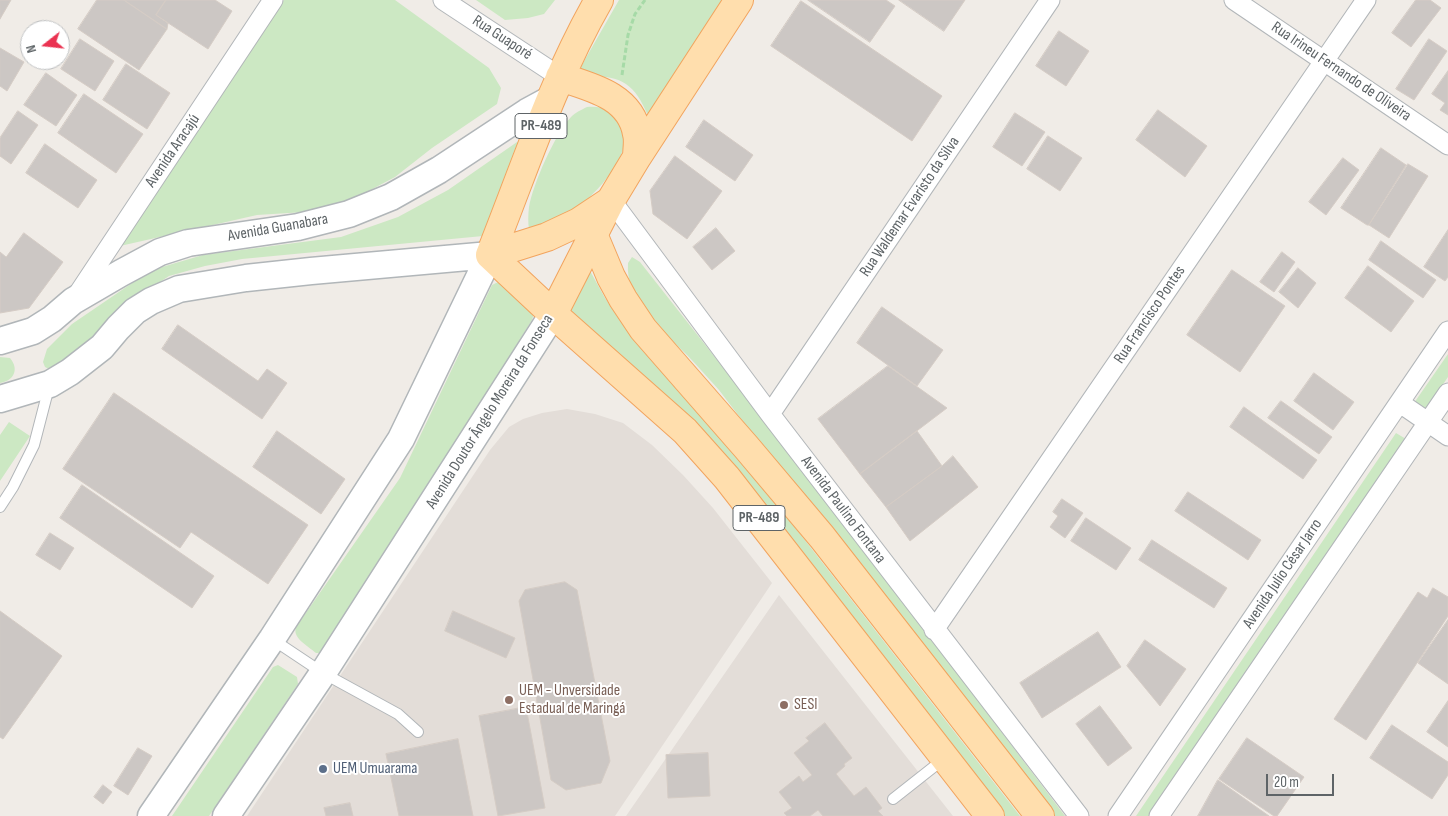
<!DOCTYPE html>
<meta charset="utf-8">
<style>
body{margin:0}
#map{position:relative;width:1448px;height:816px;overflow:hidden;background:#f0ece7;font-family:"Sofia Sans Condensed",sans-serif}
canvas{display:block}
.north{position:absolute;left:20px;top:20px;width:50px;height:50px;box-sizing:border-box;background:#fff;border:1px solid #bfc1c2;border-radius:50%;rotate:254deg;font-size:14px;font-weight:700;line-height:20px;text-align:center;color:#5e6467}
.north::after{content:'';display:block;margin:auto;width:18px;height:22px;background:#ea3251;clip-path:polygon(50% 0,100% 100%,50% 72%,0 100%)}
.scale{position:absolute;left:1266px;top:774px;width:68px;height:22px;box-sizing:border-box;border:2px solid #5e6467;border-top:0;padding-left:6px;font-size:15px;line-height:18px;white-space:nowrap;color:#5e6467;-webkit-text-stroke:4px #fff;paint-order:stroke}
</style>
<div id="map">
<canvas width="1448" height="816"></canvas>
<div class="north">N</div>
<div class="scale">20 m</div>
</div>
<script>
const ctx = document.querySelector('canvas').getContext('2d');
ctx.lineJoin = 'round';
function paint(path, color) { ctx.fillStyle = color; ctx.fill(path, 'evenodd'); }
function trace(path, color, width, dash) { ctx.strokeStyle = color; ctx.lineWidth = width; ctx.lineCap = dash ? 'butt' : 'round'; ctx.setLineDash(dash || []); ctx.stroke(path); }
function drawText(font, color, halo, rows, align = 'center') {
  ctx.font = font + ' "Sofia Sans Condensed",sans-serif'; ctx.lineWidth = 4; ctx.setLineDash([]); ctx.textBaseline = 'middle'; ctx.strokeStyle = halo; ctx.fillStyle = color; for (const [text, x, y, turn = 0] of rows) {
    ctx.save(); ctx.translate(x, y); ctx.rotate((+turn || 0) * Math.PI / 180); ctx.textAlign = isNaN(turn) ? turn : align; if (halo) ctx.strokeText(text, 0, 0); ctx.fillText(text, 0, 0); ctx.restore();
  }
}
paint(new Path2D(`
 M567 409 595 414 623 423 652 445 683 475 713 508 772 583 615 816H247L490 450 509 427 523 419 542 413Z
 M779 595 953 816H626Z`), '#e3ddd8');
paint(new Path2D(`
 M284 0H395L489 68 501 88 497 104 432 148 395 177 346 203 321 211 257 215 120 246Z
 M476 0H555L544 14 528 18 505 20Z
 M619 0H722L648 116C633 77 613 74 575 77Z
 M587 107C602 106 612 109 619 122 620 125 623 129 624 132 631 158 591 200 571 212 558 219 543 224 529 230 528 223 528 215 529 207 533 184 555 134 571 117 576 112 581 110 587 107Z
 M530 133 483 236 242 259 205 266 169 276 145 292 89 344 51 370 45 367 43 362 47 349 72 324 138 279 162 267 203 255 341 237 398 217 448 190Z
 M632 257 640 262 803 469 1065 816H1045L719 390C708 378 698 366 687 355 662 330 625 302 628 263Z
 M589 269 605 298 624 326 712 421 1020 816H999L567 310Z
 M498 282 503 283 534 313 532 320 433 481 322 653H316C308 646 292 638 296 627L400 478 492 285Z
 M1448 354V377L1425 411 1414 403Z
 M0 357 10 358C20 370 13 381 0 383Z
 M9 422 30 436 0 481V435Z
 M1396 433 1406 439 1151 816H1136Z
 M278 665 297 677 298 684 209 816H172L273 667Z`), '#cce8c3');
const building = new Path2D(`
 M0 0H11L0 19Z
 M97 0H124L167 29 139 70 78 29Z
 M124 0H166L156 15 168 23 167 29Z
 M166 0H215L232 11 208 49 156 15Z
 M808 0H886L895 6 870 42Z
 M899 0H965L944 31Z
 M1416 0H1430L1441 8 1411 47 1392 33Z
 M801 1 942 96 912 141 771 46Z
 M1059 31 1089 51 1066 86 1036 66Z
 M80 39 114 61 95 91 61 69Z
 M1429 39 1447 51 1414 100 1396 89Z
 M0 48 24 62 7 91 0 86Z
 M126 64 170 93 147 129 103 100Z
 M1448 71V115L1440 110 1445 103 1432 94Z
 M46 73 77 95 56 126 24 105Z
 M84 94 143 134 116 173 58 133Z
 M1158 110 1207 146 1185 177 1136 140Z
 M18 111 38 125 11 164 0 156V138Z
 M1015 113 1045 132 1022 166 993 147Z
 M704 120 753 155 735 181 686 147Z
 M1048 136 1082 158 1060 191 1027 169Z
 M45 144 97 180 78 208 26 173Z
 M1381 148 1406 165 1369 225H1367L1341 208Z
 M675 156 722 191 687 239 653 214 650 191Z
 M1343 158 1359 170 1326 215 1309 202Z
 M1408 164 1428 176 1389 238 1369 225Z
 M716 228 735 251 712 270 693 247Z
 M1448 230V277L1445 281 1424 267Z
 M24 233 63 262 29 308 0 313V252L6 257Z
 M1381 241 1436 280 1423 298 1369 260Z
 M1282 252 1295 262 1274 292 1260 282Z
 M1368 266 1414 301 1391 332 1345 298Z
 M1298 268 1316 283 1298 308 1279 292Z
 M1232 270 1285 306 1240 372 1187 335Z
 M882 307 943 350 917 386 857 343Z
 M178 325 258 381 267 369 287 383 262 419 162 349Z
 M888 366 947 408 860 474 818 419Z
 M1314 373 1354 402 1333 430 1294 401Z
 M114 393 308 525 268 584 191 532 180 548 63 469Z
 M1281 401 1332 437 1319 454 1268 418Z
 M1244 407 1317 460 1303 479 1230 427Z
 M277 431 345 479 321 514 253 467Z
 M917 431 942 466 886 507 860 474Z
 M953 456 978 487 910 541 886 507 942 466Z
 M82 485 214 576 192 608 60 518Z
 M1188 492 1261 540 1248 560 1175 511Z
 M1062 499 1083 513 1065 538 1050 527 1058 516 1053 512Z
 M1086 518 1131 548 1116 570 1071 541Z
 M50 533 74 548 60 570 36 555Z
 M1152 540 1227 588 1214 608 1139 560Z
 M565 582 577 590 610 761 601 783 566 790 551 780 519 601 525 590Z
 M1433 588 1448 597V616L1366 740 1334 719 1418 592 1427 598Z
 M0 611 62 656 3 739 0 737Z
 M453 611 515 638 506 658 445 631Z
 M1448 620V684L1418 663Z
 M1098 632 1121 667 1042 718 1020 683Z
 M1145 640 1186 669 1160 706 1127 666Z
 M1448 701V747L1427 732Z
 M1100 706 1132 748 1108 766 1076 724Z
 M526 707 545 808 498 816 479 716Z
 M825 723 852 758 844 764 845 766 836 774 854 796 866 787 882 808 878 811 883 816H823L818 810 810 816H787L784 813 792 808 779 792 799 776 803 782 812 775 794 753 809 741 806 738Z
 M1392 725 1448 762V775L1432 799 1370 758Z
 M1247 738 1304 777 1277 816H1274L1219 779Z
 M458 739 473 816H399L386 754Z
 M138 748 152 756 128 795 114 786Z
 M708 753 710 796 668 798 666 755Z
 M1218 780 1269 816H1198Z
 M103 785 112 792 103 804 94 797Z
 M350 803 353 816H326L324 808Z`);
paint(building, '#ccc7c4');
trace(building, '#d5ccc5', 1);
const lane = new Path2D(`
 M0 507 13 487 34 445 49 387
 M272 639 323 673 398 714 418 732
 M893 799 945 758`);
const street = new Path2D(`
 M443 0 560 77
 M1234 0 1448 145
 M611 200 770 414 1079 816
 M76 297 273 0
 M1400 403 1448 436
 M770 414 1050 0
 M934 630 1366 0
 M1118 816 1448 331
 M1159 816 1448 393`);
const secondary = new Path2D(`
 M0 341 33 331 52 319 73 301 121 273 160 252 188 243 298 227 349 214 391 197 439 170 527 112 551 99
 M0 399 50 384 70 372 102 347 118 328 135 311 151 301 179 289 246 278 311 271 490 255
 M151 816 272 639 401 439 490 255
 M226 816 323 673 553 314`);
const primary = new Path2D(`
 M560 77C591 87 631 96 637 134 639 141 637 150 637 157
 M593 234 611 277 623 299 643 329 747 448 822 537 1040 816
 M490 255 553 314 685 431 727 478 990 816
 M490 255C524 170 553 80 599 0
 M490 255 547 237 579 222 609 202
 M553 314 611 200 637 157 739 0`);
trace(lane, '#b2b6b9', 12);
trace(street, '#b2b6b9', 21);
trace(secondary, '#b1b6b9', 29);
trace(primary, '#f2a45e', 30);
trace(new Path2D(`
 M622 75 628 35 635 14 645 0`), '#a6daa7', 3, [5, 2.5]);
trace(lane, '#fff', 10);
trace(street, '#fff', 19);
trace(secondary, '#fff', 26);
trace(primary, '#ffdead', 28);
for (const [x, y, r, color] of [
 [509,700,5,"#8d6e63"],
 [784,705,5,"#8d6e63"],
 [323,769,5,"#5c6f8a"]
]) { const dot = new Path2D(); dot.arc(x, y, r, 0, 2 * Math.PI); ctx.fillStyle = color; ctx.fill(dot); trace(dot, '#fff', 2); }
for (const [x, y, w] of [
 [541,126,52],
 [759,518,52]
]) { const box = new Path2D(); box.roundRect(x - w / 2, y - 12.5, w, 25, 4); ctx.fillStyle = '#fff'; ctx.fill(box); trace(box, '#5e6467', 1); }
drawText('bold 15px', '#5e6467', null, [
 ["PR-489",541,126],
 ["PR-489",759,518]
]);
drawText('16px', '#5e6467', '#fff', [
 ["Rua Guaporé",502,38,33],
 ["Rua Irineu Fernando de Oliveira",1341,72,34],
 ["Avenida Aracajú",173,151,-56],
 ["Rua Waldemar Evaristo da Silva",910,207,-56],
 ["Avenida Guanabara",278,228,-10],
 ["Rua Francisco Pontes",1150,315,-56],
 ["Avenida Doutor Ângelo Moreira da Fonseca",490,412,-58],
 ["Avenida Paulino Fontana",843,510,53],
 ["Avenida Julio César Jarro",1283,574,-56]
]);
drawText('16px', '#785e54', '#fff', [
 ["UEM - Unversidade",519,691],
 ["Estadual de Maringá",519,709],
 ["SESI",794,705]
], 'left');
drawText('16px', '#4e5e75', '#fff', [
 ["UEM Umuarama",333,769]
], 'left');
</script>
